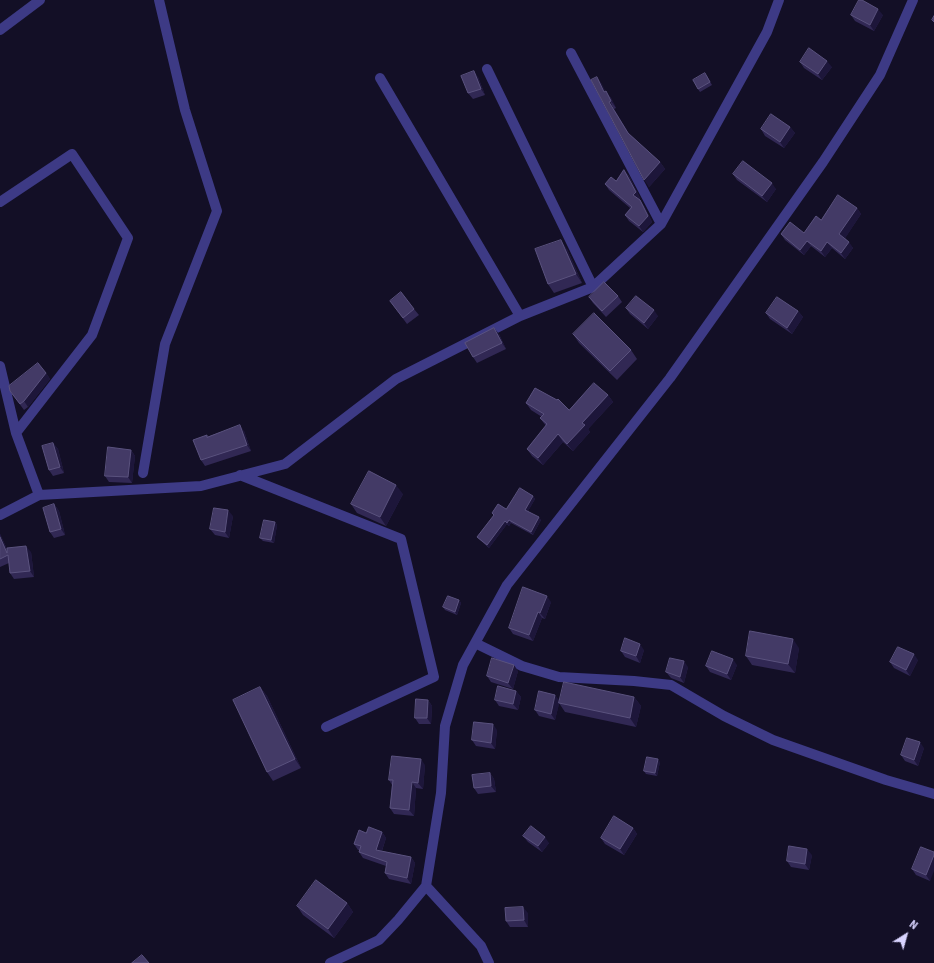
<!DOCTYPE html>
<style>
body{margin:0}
#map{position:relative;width:934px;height:963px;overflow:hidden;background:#130f26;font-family:"Source Sans 3",sans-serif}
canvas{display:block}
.north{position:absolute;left:886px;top:915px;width:40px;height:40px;-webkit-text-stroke:3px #130f26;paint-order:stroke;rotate:37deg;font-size:11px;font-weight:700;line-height:16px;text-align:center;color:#d9d4ff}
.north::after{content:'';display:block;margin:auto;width:14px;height:18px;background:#d9d4ff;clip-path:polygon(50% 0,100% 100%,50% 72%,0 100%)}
</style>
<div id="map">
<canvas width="934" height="963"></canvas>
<div class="north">N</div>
</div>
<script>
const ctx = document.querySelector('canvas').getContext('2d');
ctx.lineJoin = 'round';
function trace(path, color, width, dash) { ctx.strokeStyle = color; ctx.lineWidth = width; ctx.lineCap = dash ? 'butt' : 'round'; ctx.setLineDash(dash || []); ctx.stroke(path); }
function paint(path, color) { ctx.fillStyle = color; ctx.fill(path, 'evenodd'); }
trace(new Path2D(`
 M0 30 40 0
 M571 53 661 224
 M487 69 593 287
 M380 78 520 316
 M0 202 72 154 128 238 92 335 16 433
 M0 366 16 433 39 495 0 515
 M143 473 165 344 217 211 185 110 159 0
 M240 475 401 539 434 677 326 727
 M39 495 201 486 285 464 396 379 520 316 593 287 661 224 767 32 779 0
 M475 643 522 666 559 677 634 681 671 685 724 716 773 740 886 780 934 794
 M426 886 481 946 489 963
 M330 963 379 940 398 920 426 886 441 793 445 726 463 665 507 585 670 378 823 162 880 75 913 0`), '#3d3a85', 10);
paint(new Path2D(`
 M851 15H883L874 31 855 21Z
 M800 62 832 67 822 80 804 68Z
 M707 76 712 85 700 92 698 89Z
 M478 77 485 95 473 99 468 93Z
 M602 84 605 91 611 98 616 108 614 109 629 134 660 162 665 169 649 187Z
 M790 127 795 133 784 148 765 136 761 129Z
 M624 170 629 176 640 198 639 199 644 206 652 222 643 232 629 221 625 215 630 208 609 190 605 184 616 181Z
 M733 174 776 189 767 202 737 180Z
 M857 208 861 214 845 238 853 248 845 259 832 248 825 257 811 246 804 255 785 240 781 234 804 233 821 220Z
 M567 249 582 283 554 293 548 284Z
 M618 296 622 302 606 317 593 303 589 297Z
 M390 301 414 309 419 315 407 324Z
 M626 308 658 316 648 329 630 314Z
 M798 311 803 317 792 334 770 319 766 313Z
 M499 334 506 349 477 363 473 357Z
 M573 334 631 350 637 359 617 380 579 343Z
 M46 373 50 379 28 407 24 410 10 391Z
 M608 395 613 402 588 429 590 432 573 451 563 442 543 465 532 456 527 449 546 426 540 418 542 417 531 410 526 403 569 410Z
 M244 431 251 451 205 466 201 460 208 437Z
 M53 443 58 449 64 473 53 476 49 470Z
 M131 450 135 456 132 483 109 482 105 476Z
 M403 494 386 526 357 513 351 504Z
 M533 496 535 499 528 511 541 520 533 535 511 523 509 526 507 524 489 548 480 540 477 537 494 516 492 513 506 509Z
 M54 504 59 511 65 535 54 538 50 532Z
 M233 516 229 538 215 535 210 529Z
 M275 522 277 525 274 543 263 541 260 538Z
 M0 534 7 549 31 552 34 577 14 579 10 573 9 563 0 567Z
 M459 600 461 603 457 615 445 610 443 607Z
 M551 602 545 619 542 618 533 641 513 634 509 628Z
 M799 648 795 673 752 665 746 656Z
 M644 650 640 663 625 657 621 651Z
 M918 660 910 676 894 668 890 662Z
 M737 665 731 680 710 672 706 666Z
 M688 667 684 683 671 678 666 672Z
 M518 671 513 689 491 682 487 676Z
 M260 687 267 696 301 768 273 781 267 772Z
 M516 691 521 697 518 710 499 706 495 700Z
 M634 697 641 706 636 727 565 712 559 703 555 720 539 716 535 710 560 701Z
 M428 700 432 706 431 724H419L415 718Z
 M497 730 495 749 476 746 472 740Z
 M924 748 918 766 905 761 901 755Z
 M660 762 657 776 646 774 644 771Z
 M425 765 423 789 416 788 414 816 394 814 390 808 392 785 389 780Z
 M490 773 494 779 496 792 478 794 474 788Z
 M633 828 637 834 624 855 605 844 601 838Z
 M382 832 386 838 382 851 411 857 415 863 411 884 389 879 385 873 386 866 363 858 359 852 360 850H358L354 844 366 833Z
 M523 836 549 843 542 852 528 842Z
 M934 852 930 881 916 875 912 869Z
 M812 855 809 870 791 867 787 861Z
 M347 903 353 912 334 938 303 915 297 906Z
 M528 913V927H510L506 921Z`), '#312854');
paint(new Path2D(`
 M878 9 883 15 874 31 870 25Z
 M827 61 832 67 822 80 818 74Z
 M474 71 478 77 485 95 481 89Z
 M597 77 602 84 609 99 604 92Z
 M606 91 611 98 616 108 611 101Z
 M609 102 614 109 633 140 628 133Z
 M790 127 795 133 784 148 780 142Z
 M660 162 665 169 649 187 644 180Z
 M624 170 629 176 640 198 638 201 633 195Z
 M772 183 776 189 767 202 762 196Z
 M640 200 644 206 652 222 643 232 639 226Z
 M857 208 861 214 844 240 839 234Z
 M561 240 567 249 582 283 576 274Z
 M807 241 811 246 804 255 800 250Z
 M827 242 832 248 825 257 821 251Z
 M849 242 853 248 845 259 841 253Z
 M654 310 658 316 648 329 644 323Z
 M798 311 803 317 792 334 787 328Z
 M494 328 499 334 506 349 502 343Z
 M46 373 50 379 28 407 24 401Z
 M608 395 613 402 588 429 590 432 573 451 567 444 582 423Z
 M240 425 244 431 251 451 247 445Z
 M558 434 563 442 543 465 538 458Z
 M53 443 58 449 64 473 60 467Z
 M131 450 135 456 132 483 128 477Z
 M396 485 403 494 386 526 380 517Z
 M533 496 535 499 527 513 525 510Z
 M54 504 59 511 65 535 61 529Z
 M228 510 233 516 229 538 225 532Z
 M539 517 541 520 533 535 531 532Z
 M509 520 511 523 509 526 507 523Z
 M505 521 507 524 489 548 487 545Z
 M275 522 277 525 274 543 271 540Z
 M0 534 12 559 7 553 0 537Z
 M26 546 31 552 34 577 30 571Z
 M547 596 551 602 545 619 540 613Z
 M459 600 461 603 457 615 455 612Z
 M538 612 542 618 533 641 529 635Z
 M793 639 799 648 795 673 788 664Z
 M640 644 644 650 640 663 636 656Z
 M914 654 918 660 910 676 906 670Z
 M733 659 737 665 731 680 727 674Z
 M684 661 688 667 684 683 680 677Z
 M514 665 518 671 513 689 508 683Z
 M260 687 267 696 301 768 295 759Z
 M516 691 521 697 518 710 513 704Z
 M555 695 560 701 555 720 551 714Z
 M634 697 641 706 636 727 630 718Z
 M428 700 432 706 431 724 427 718Z
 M493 724 497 730 495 749 491 743Z
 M920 742 924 748 918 766 914 760Z
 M421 759 425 765 423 789 418 783Z
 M658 759 660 762 657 776 655 773Z
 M490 773 494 779 496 792 491 786Z
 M412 782 416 788 414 816 409 810Z
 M633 828 637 834 624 855 620 849Z
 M382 832 386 838 380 856 376 850Z
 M545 837 549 843 542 852 538 846Z
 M807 849 812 855 809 870 805 864Z
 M934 855V871L930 881 926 875Z
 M411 857 415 863 411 884 407 878Z
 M347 903 353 912 334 938 328 929Z
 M523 907 528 913V927L524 920Z`), '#1d163a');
const building = new Path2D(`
 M859 0H862L878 9 870 25 851 15Z
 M934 16V22L932 20Z
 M809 48 827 61 818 74 800 62Z
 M474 71 481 89 468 93 461 76Z
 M705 73 710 82 698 89 693 80Z
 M597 77 604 92 606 91 611 101 609 102 628 133 660 162 644 180 591 80Z
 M771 114 790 127 780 142 761 129Z
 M743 161 772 183 762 196 733 174Z
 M624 170 636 192 633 195 640 200 648 216 639 226 625 215 632 207 605 184 611 177 616 181Z
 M838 195 857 208 839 234 849 242 841 253 827 242 821 251 807 241 800 250 781 234 790 222 804 233 816 216 821 220Z
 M561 240 576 274 548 284 535 249Z
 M604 282 618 296 602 311 589 297Z
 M401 292 414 309 403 318 390 301Z
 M636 296 654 310 644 323 626 308Z
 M777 297 798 311 787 328 766 313Z
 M594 313 631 350 610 371 573 334Z
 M494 328 502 343 473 357 465 343Z
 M38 363 46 373 24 401 20 404 10 391 9 386Z
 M594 383 608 395 582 423 585 425 567 444 558 434 538 458 527 449 547 424 540 418 544 414 526 403 535 388 557 400 558 399 569 410Z
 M240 425 247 445 201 460 193 440 207 435V437Z
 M53 443 60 467 49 470 42 446Z
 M108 447 131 450 128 477 105 476Z
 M369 471 396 485 380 517 351 504Z
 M520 488 533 496 525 510 539 517 531 532 509 520 507 523 505 521 487 545 477 537 494 515 492 513 498 504 506 509Z
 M54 504 61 529 50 532 43 508Z
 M214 508 228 510 225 532 210 529Z
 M264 520 275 522 271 540 260 538Z
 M0 537 7 553V548L26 546 30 571 10 573 8 555 0 559Z
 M523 587 547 596 540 613 538 612 529 635 509 628Z
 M448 596 459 600 455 612 443 607Z
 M750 631 793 639 788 664 746 656Z
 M625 638 640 644 636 656 621 651Z
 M898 647 914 654 906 670 890 662Z
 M712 651 733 659 727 674 706 666Z
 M492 658 514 665 508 683 487 676Z
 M670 658 684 661 680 677 666 672Z
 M564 682 634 697 630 718 559 703Z
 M498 686 516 691 513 704 495 700Z
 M260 687 295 759 267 772 233 700Z
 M539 691 555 695 551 714 535 710Z
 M416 699 428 700 427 718H415Z
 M474 722 493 724 491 743 472 740Z
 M907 738 920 742 914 760 901 755Z
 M392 756 421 759 418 783 412 782 409 810 390 808 393 780H389Z
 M647 757 658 759 655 773 644 771Z
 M490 773 491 786 474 788 472 775Z
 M614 816 633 828 620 849 601 838Z
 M531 826 545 837 538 846 523 836Z
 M369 827 382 832 376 850 411 857 407 878 385 873 387 862 359 852 361 846 354 844 359 830 366 833Z
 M789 846 807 849 805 864 787 861Z
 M921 847 934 852V855L926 875 912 869Z
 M316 880 347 903 328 929 297 906Z
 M523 907 524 920 506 921 505 908Z
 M142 955 149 963H132Z`);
paint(building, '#433a66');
trace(building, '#5a527e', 1);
</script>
